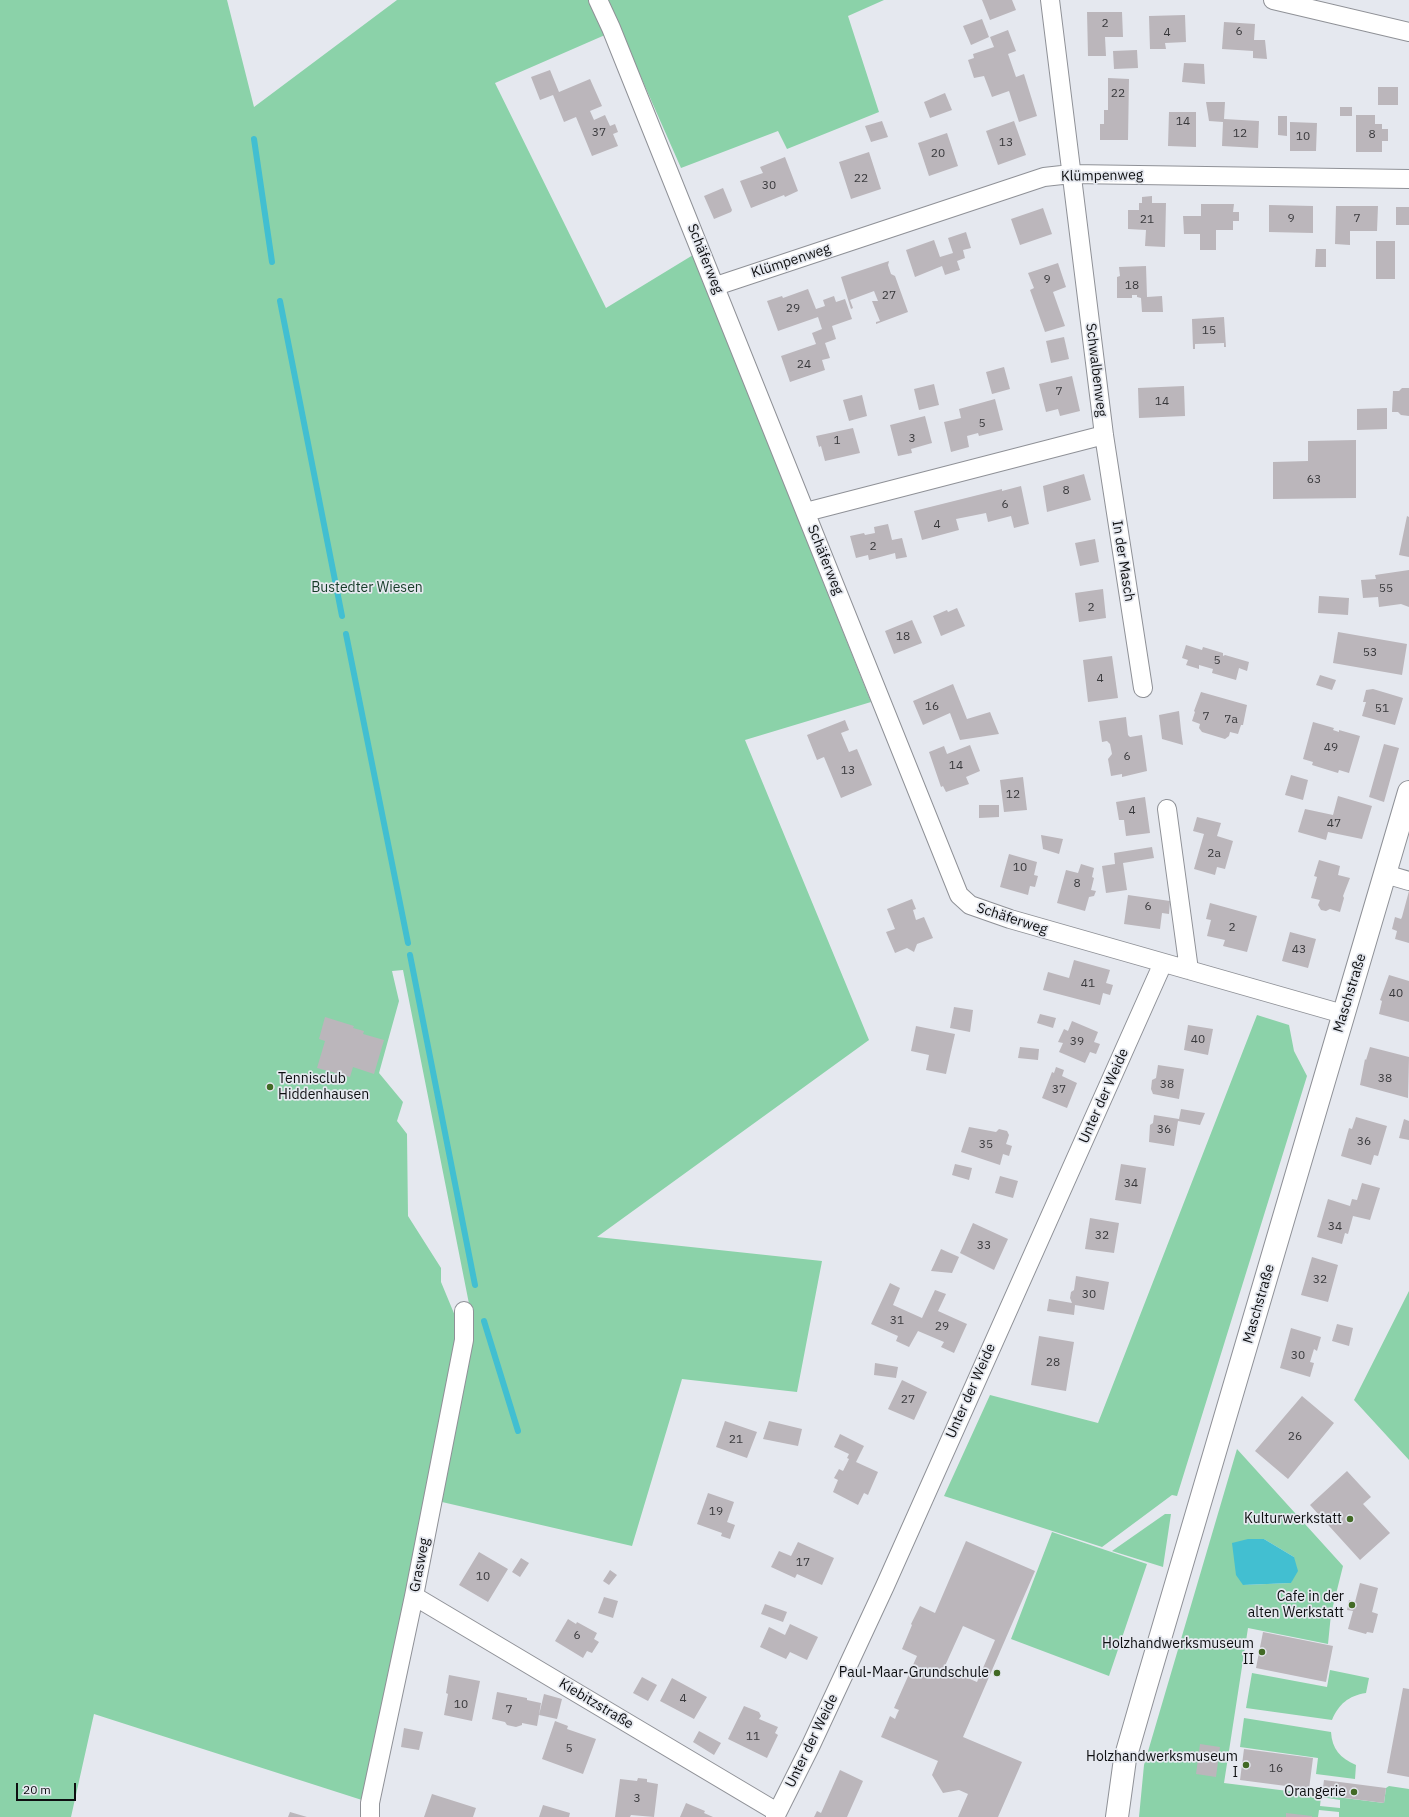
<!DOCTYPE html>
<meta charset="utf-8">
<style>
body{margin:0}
#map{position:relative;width:1409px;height:1817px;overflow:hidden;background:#e5e8ef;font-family:"IBM Plex Sans",sans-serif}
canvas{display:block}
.scale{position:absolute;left:16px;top:1783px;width:60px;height:18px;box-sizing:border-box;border:2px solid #0e0f11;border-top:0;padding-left:5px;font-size:12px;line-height:14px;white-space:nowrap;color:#0e0f11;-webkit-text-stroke:3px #e5e8ef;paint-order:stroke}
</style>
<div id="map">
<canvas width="1409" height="1817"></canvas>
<div class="scale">20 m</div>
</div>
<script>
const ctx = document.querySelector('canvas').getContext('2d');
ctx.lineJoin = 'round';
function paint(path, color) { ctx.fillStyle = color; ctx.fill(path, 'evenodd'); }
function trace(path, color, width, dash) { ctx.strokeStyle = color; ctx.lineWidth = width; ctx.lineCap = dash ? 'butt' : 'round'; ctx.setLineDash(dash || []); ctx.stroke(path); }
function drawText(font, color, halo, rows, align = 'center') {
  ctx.font = font + ' "IBM Plex Sans",sans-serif'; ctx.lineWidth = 3.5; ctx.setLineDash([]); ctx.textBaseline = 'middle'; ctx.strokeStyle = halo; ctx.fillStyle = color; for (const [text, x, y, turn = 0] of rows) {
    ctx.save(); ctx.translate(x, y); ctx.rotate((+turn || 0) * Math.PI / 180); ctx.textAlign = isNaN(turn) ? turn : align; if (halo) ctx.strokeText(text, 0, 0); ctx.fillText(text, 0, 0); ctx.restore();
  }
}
paint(new Path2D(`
 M0 0H227L254 107 397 0H589L605 35 495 83 606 308 693 255 871 702 745 740 869 1040 597 1237 822 1261 797 1392 682 1379 632 1546 442 1502 473 1324 403 970 392 971 399 1001 379 1073 403 1102 397 1121 407 1134 408 1216 441 1268V1282L458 1323 401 1634 365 1801 94 1714 71 1817H0Z
 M607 0H884L848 16 879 112 787 149 778 131 681 168Z
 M1257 1015 1289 1025 1294 1051 1307 1076 1177 1496 1172 1495 1102 1547 944 1496 990 1395 1098 1423Z
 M1409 1291V1460L1354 1400Z
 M1237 1449 1343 1566 1331 1614 1328 1644 1248 1628 1224 1783 1384 1803 1386 1788 1389 1786 1409 1789V1817H1339V1812L1319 1810 1318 1817H1139L1144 1765ZM1264 1539 1294 1557 1291 1583 1243 1585ZM1321 1797 1340 1800V1808L1320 1806Z
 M1165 1514H1171L1163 1567 1112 1551Z
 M1052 1532 1147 1564 1109 1676 1011 1639Z
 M1330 1670 1369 1678 1366 1693C1348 1696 1339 1704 1332 1720L1246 1708 1252 1673 1327 1687Z
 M1244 1718 1331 1732C1332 1749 1340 1758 1356 1765L1355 1779 1316 1774 1318 1758 1240 1747Z`), '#8bd2a9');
paint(new Path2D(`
 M1248 1539H1264L1294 1557 1298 1571 1291 1583 1243 1585 1236 1575 1232 1543Z`), '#42bfd1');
trace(new Path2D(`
 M254 139 272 262
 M280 301 342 616
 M346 634 408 943
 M410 955 475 1285
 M484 1321 518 1431`), '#42bfd1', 6);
paint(new Path2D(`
 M982 0H1012L1016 10 990 20Z
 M1087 12H1122L1123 37H1105L1106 56H1088Z
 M1185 15 1186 42 1165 43 1166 49H1150L1149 16Z
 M982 19 989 37 971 45 963 26Z
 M1224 22 1255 24 1254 40H1265L1267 59 1253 58V51L1222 49Z
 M1008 30 1016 51 1008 54 1016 77 1024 74 1037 116 1019 122 1009 91 992 97 984 76 974 78 968 60 974 58 973 54 994 47 990 37Z
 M1137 50 1138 68 1114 69 1113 51Z
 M1184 63 1204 64 1205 84 1182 82Z
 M550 70 559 92 590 79 602 106 590 111 594 120 605 115 610 126 615 124 618 132 613 134 618 146 592 156 576 117 564 122 553 95 540 100 531 77Z
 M1108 78 1129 79 1128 140H1100V124H1104V110H1108Z
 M1378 87H1398V105H1378Z
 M945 93 952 110 930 118 924 102Z
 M1206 102H1225L1224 119 1259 121 1258 148 1222 146 1223 122 1209 121Z
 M1340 107H1352V116H1340Z
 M1169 112H1196V147L1168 146Z
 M1356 115H1375V124H1382V129H1388V141H1382V152H1356Z
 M1278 116H1287V136L1278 135Z
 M882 121 888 137 871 142 865 126Z
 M1014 121 1026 155 998 165 986 131Z
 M1290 122 1317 123 1316 151H1290Z
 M947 133 958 166 929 176 918 143Z
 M869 152 881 189 851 199 839 162Z
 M785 157 798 191 785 197 784 195 751 208 740 181 763 173 760 167Z
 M723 188 732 210 731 212 714 219 704 196Z
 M1152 196V203H1166L1165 247 1145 246 1146 230 1128 229V210H1139V203H1142V197Z
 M1201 204H1234L1233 212H1239V221H1233V230H1216V250H1200V234H1184L1183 216H1201Z
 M1269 205 1313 206V233L1269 232Z
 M1336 206H1378L1377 231H1350V245L1335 244Z
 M1396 207H1409V225H1396Z
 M1043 208 1052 234 1020 245 1011 219Z
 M966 232 971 248 963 250 965 258 957 261 960 270 945 275 942 266 915 277 906 250 934 240 940 257 953 253 948 238Z
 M1376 241H1395V279H1376Z
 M1316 249H1326V267H1315Z
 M889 261 888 265 891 274 895 276 908 312 876 324V322L880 321 872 301H878L874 291 850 300 853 308 851 309 841 277Z
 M1058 263 1066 287 1053 292 1065 326 1045 332 1030 290 1034 288 1028 273Z
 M1146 266 1147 297 1162 296 1163 312H1142L1141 298 1137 297V295H1132V298H1117V277L1120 276 1119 267Z
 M808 289 816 309 825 306 823 300 834 296 836 302 845 299 852 319 832 326 836 339 825 343 830 358 822 360 825 370 790 382 781 356 816 344 812 333 822 329 818 317 778 331 767 301 782 296 783 298Z
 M1224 317 1226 347H1224V343L1195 344V349H1193L1192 319Z
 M1064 337 1069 359 1051 363 1046 341Z
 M1004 367 1010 389 992 394 986 372Z
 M1072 376 1080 411 1060 416 1058 409 1046 412 1039 384Z
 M934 384 939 405 919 410 914 389Z
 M1184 386 1185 416 1139 418 1138 388Z
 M1402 388H1409V416L1401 415 1398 412H1392L1393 391H1399Z
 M862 395 867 416 849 421 843 400Z
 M995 399 1003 430 979 436 978 433 967 436 969 447 951 452 944 422 961 418 959 409Z
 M1387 408V429L1357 430V409Z
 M925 416 932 443 911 449 912 453 898 456 890 425Z
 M853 428 860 453 825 461 821 446 819 447 816 436Z
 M1356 440V498L1273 499V462L1308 461V441Z
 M1084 474 1091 500 1047 512 1043 486Z
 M1021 486 1029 524 1014 528 1011 516 988 522 986 513 956 519 959 530 922 540 914 511 1002 489V491Z
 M1407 516 1409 517V557L1399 555Z
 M888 524 892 540 902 538 907 557 896 559 895 553 869 560 868 555 856 558 850 536 864 533 865 535 875 533 874 527Z
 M1095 539 1099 562 1080 566 1075 543Z
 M1409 570V607L1401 604 1379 607 1378 597 1363 598 1361 580 1376 579 1375 575Z
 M1103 589 1106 618 1079 622 1075 593Z
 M1319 596 1349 598 1348 615 1318 613Z
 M957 608 965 626 941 636 933 616 947 610 948 612Z
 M912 620 922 643 894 654 885 631Z
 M1338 632 1407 644 1402 675 1333 663Z
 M1186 645 1202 650 1203 647 1223 653V656L1225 655 1249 662 1247 671 1239 668 1236 680 1212 673 1213 669 1199 665V669L1186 665 1188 660 1182 658Z
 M1112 656 1118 698 1088 702 1083 660Z
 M1320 675 1336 680 1332 690 1316 685Z
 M953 684 967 719 990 712 999 734 960 740 950 713 923 725 913 701Z
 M1373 689 1403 698 1395 725 1362 716 1366 702H1363L1366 690Z
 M1201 692 1247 705 1243 725H1241L1238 734 1230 732 1229 736 1225 739 1202 732 1199 728 1200 724 1192 721 1195 712 1194 711Z
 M1179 711 1181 730 1183 745 1162 739 1159 715Z
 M1126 717 1128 735 1130 737 1142 735 1147 771 1122 777V774L1111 776 1108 759 1112 754 1110 744 1107 741 1102 742 1099 721Z
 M845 720 849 730 841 733 849 752 857 749 872 785 841 798 824 757 817 760 807 735Z
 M1313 722 1334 728 1333 730 1339 732V730L1360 736 1349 773 1339 770 1338 773 1312 765 1313 762 1303 759Z
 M1384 744 1399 748 1384 802 1369 797Z
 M970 745 980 771 966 777 969 784 946 792 943 786 941 787 929 752 944 746 947 754Z
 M1291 775 1308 780 1303 800 1285 795Z
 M1023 777 1027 810 1004 812 1000 780Z
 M1338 796 1372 806 1362 839 1328 832 1326 840 1298 832 1305 809 1333 815Z
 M1145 797 1150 833 1126 836 1124 820H1119L1116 802Z
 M979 805H999V817L979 818Z
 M1197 817 1221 823 1217 836 1233 841 1225 869 1217 867 1215 875 1194 869 1204 834 1193 831Z
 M1041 835 1063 839 1059 854 1043 849Z
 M1152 847 1154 858 1123 863 1127 890 1106 893 1102 866 1115 864 1114 853Z
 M1009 854 1037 862 1034 875 1038 876 1035 887 1030 886 1028 895 1000 887Z
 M1319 860 1340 866 1338 875 1350 878 1343 896 1344 898 1340 912 1330 909 1326 911 1321 910 1318 905 1320 900 1311 898 1317 877 1314 876Z
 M1081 864 1094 868 1092 877 1094 878 1091 890 1096 891 1094 896 1089 897 1085 911 1057 903 1066 870 1078 873Z
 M1409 891V943L1395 939 1397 931 1392 929 1395 917 1401 919 1402 917Z
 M1128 895 1170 901 1169 914 1162 913 1160 929 1124 924Z
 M912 899 916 909 913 910 916 920 924 917 933 938 917 944 914 952 907 948 895 953 886 932 895 929 887 909Z
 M1210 903 1257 916 1247 952 1223 946 1225 940 1207 936 1211 920 1206 919Z
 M1290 932 1316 939 1308 968 1282 961Z
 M1074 960 1110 970 1106 983 1113 985 1110 995 1103 993 1100 1005 1043 990 1048 972 1069 978Z
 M1389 975 1409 981V1022L1379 1014 1382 1001 1380 1000Z
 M954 1007 973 1010 970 1032 950 1028Z
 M1040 1014 1056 1018 1053 1028 1037 1023Z
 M325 1017 354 1026 353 1028 364 1031 363 1034 384 1040 374 1074 353 1067 350 1077 317 1068 325 1041 319 1039Z
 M1072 1021 1098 1032 1094 1042 1100 1044 1096 1054 1090 1052 1085 1063 1059 1052 1063 1043 1058 1042 1064 1029 1068 1031Z
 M1188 1025 1213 1029 1208 1055 1184 1050Z
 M916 1026 955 1034 946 1074 926 1070 929 1055 911 1051Z
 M1020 1047 1039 1049 1038 1060 1018 1058Z
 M1370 1047 1409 1057 1408 1098 1360 1085 1365 1059 1366 1060Z
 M1158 1065 1184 1069 1179 1099 1153 1094 1151 1089 1152 1080 1156 1078Z
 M1056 1067 1064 1070 1062 1076 1077 1083 1067 1108 1042 1098 1052 1072 1054 1073Z
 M1181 1109 1205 1113 1200 1125 1178 1121 1174 1146 1149 1142 1150 1125 1153 1123 1154 1115 1179 1119Z
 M1356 1117 1387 1126 1378 1156 1374 1155 1371 1165 1341 1156 1349 1128 1352 1129Z
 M1404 1119 1409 1121V1140L1399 1138Z
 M969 1127 996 1132 999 1129 1007 1131 1009 1135 1006 1144 1012 1146 1009 1156 1003 1154 1000 1165 961 1152Z
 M955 1164 972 1168 969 1180 952 1175Z
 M1121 1164 1146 1168 1141 1204 1115 1200Z
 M1000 1176 1018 1181 1013 1198 995 1193Z
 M1362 1183 1380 1188 1370 1220 1353 1216 1348 1234 1345 1233 1342 1244 1317 1237 1328 1199 1350 1206 1352 1199 1357 1200Z
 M1090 1218 1119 1223 1114 1253 1085 1249Z
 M973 1223 1008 1239 994 1270 960 1253Z
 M941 1249 959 1257 952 1273 931 1271Z
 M1312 1257 1338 1265 1328 1302 1301 1295Z
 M1076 1276 1109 1282 1104 1310 1075 1305 1074 1315 1047 1311 1049 1299 1072 1303 1070 1298 1071 1292 1074 1290Z
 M890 1283 900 1288 893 1305 922 1318 935 1290 946 1294 938 1311 967 1324 954 1353 941 1347 944 1342 918 1331 909 1347 896 1341 898 1336 871 1324Z
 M1337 1324 1353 1328 1349 1346 1332 1341Z
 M1291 1328 1321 1337 1317 1351 1314 1349 1310 1362 1314 1363 1310 1377 1280 1368Z
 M1039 1336 1074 1342 1066 1391 1031 1385Z
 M875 1363 898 1367 896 1378 874 1375Z
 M902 1380 927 1392 914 1420 888 1409Z
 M1302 1396 1334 1423 1288 1479 1255 1451Z
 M725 1421 757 1432 747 1458 716 1447Z
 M769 1421 802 1429 798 1446 763 1439Z
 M840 1434 864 1446 856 1462 878 1472 868 1495 864 1493 858 1505 833 1492 838 1480 834 1478 839 1469 843 1471 849 1459 847 1458 849 1454 834 1447Z
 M1347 1471 1371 1497 1363 1504 1390 1533 1360 1560 1310 1505Z
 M708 1493 734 1502 727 1522 735 1525 730 1539 721 1536 722 1533 697 1524Z
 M966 1541 1035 1571 963 1737 1022 1762 998 1817H958L968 1794 959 1790 943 1793 932 1775 938 1761 881 1737 890 1716 895 1719 897 1714 899 1710 894 1708 917 1656 902 1649 912 1625 911 1624 920 1606 935 1613ZM963 1626 995 1640 977 1682 944 1668Z
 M798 1542 834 1558 822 1585 797 1574 795 1578 771 1567 779 1551 791 1556Z
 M479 1552 508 1569 488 1602 459 1585Z
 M521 1558 529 1563 520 1577 512 1572Z
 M610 1570 617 1575 609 1585 603 1581Z
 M1360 1583 1378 1588 1372 1612 1378 1614 1373 1633 1367 1632 1366 1634 1348 1629 1353 1611 1347 1610 1349 1600 1355 1602Z
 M604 1597 618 1601 613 1618 598 1613Z
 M765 1604 787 1612 783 1622 761 1614Z
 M568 1619 576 1624 577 1622 597 1633 594 1639 599 1642 592 1653 587 1651 583 1658 555 1641Z
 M790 1624 818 1637 807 1660 790 1652 786 1659 760 1647 769 1627 785 1635Z
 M1263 1632 1333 1646 1326 1682 1256 1668Z
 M449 1675 480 1681 472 1721 444 1715 448 1694 446 1693Z
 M642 1677 657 1685 648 1701 633 1693Z
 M672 1678 707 1697 694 1719 660 1701Z
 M1403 1688 1409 1689V1777L1387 1773Z
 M497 1692 527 1698V1700L541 1703 537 1726 522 1723V1725L516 1727 507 1725 505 1722 492 1719Z
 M544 1694 562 1699 557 1719 539 1715Z
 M744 1706 759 1712 761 1716 759 1719 778 1727 775 1733 778 1735 767 1758 728 1739Z
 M555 1721 568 1726 567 1729 596 1739 583 1774 542 1759Z
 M404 1728 423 1732 419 1750 401 1747Z
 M699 1731 721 1743 714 1755 693 1742Z
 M1200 1744 1220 1747 1216 1777 1196 1774Z
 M1244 1749 1313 1758 1309 1789 1240 1780Z
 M840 1770 863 1781 847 1817H814L817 1811 821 1813Z
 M638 1778 647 1779V1782L658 1784 654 1817 631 1815 630 1817H615L620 1779 637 1781Z
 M1324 1780 1386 1788 1384 1803 1322 1795Z
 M432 1794 476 1808 473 1817H424Z
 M686 1803 705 1811 704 1813 713 1817H680Z
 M543 1805 570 1813 569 1817H539Z
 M290 1812 307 1817H288Z
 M1286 1813 1312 1816V1817H1286Z`), '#bbb6bb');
const minor = new Path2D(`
 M598 0 611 28 959 895 970 905 1010 919 1343 1014
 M1050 0 1104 435 1143 688
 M1273 0 1409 32
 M716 286 1044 177 1071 174 1409 179
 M806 512 1104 435
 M1167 809 1189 970
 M1385 874 1409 881
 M414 1596 777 1812
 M370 1817V1803L414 1596 464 1340V1311
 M775 1817 811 1745 885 1586 1163 963`);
const tertiary = new Path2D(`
 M1117 1817 1125 1759 1144 1693 1409 792`);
trace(minor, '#8f9197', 20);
trace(tertiary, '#8f9197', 24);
trace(minor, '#fff', 18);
trace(tertiary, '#fff', 22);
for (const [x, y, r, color] of [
 [270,1087,4,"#426a25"],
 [1350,1519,4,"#426a25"],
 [1352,1605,4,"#426a25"],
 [1262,1652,4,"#426a25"],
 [997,1673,4,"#426a25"],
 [1246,1765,4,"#426a25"],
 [1354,1792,4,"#426a25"]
]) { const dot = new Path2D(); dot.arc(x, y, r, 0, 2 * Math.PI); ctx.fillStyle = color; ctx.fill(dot); trace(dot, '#e5e8ef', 1.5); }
drawText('12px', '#39393c', null, [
 ["2",1105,24],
 ["6",1239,32],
 ["4",1167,33],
 ["22",1118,94],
 ["14",1183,122],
 ["37",599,133],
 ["12",1240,134],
 ["8",1372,135],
 ["10",1303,137],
 ["13",1006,143],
 ["20",938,154],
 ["22",861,179],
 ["30",769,186],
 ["9",1291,219],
 ["7",1357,219],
 ["21",1147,220],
 ["9",1047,280],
 ["18",1132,286],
 ["27",889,296],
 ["29",793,309],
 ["15",1209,331],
 ["24",804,365],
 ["7",1059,392],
 ["14",1162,402],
 ["5",982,424],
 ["3",912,439],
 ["1",837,441],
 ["63",1314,480],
 ["8",1066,491],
 ["6",1005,505],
 ["4",937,525],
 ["2",873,547],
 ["55",1386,589],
 ["2",1091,608],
 ["18",903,637],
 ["53",1370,653],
 ["5",1217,661],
 ["4",1100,679],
 ["16",932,707],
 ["51",1382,709],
 ["7",1206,717],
 ["7a",1231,720],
 ["49",1331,748],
 ["6",1127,757],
 ["14",956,766],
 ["13",848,771],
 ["12",1013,795],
 ["4",1132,811],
 ["47",1334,824],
 ["2a",1214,854],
 ["10",1020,868],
 ["8",1077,884],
 ["6",1148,907],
 ["2",1232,928],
 ["43",1299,950],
 ["41",1088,984],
 ["40",1396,994],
 ["40",1198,1040],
 ["39",1077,1042],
 ["38",1385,1079],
 ["38",1167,1085],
 ["37",1059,1090],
 ["36",1164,1130],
 ["36",1364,1142],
 ["35",986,1145],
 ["34",1131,1184],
 ["34",1335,1227],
 ["32",1102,1236],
 ["33",984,1246],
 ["32",1320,1280],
 ["30",1089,1295],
 ["31",897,1321],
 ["29",942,1327],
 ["30",1298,1356],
 ["28",1053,1363],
 ["27",908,1400],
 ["26",1295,1437],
 ["21",736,1440],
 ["19",716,1512],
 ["17",803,1563],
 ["10",483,1577],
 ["6",577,1636],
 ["4",683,1699],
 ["10",461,1705],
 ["7",509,1710],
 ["11",753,1737],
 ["5",569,1749],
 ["16",1276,1769],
 ["3",637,1799]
]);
drawText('14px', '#0e0f11', '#e5e8ef', [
 ["Klümpenweg",1102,176,-1],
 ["Schäferweg",705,259,68],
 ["Klümpenweg",791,261,-18],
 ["Schwalbenweg",1096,370,83],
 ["Schäferweg",825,560,68],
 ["In der Masch",1123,561,81],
 ["Schäferweg",1012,919,18],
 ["Maschstraße",1350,993,-73],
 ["Unter der Weide",1104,1096,-66],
 ["Maschstraße",1259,1304,-74],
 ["Unter der Weide",971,1391,-66],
 ["Grasweg",420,1565,-79],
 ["Kiebitzstraße",596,1704,31],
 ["Unter der Weide",812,1741,-64]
]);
drawText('14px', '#153b27', '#e5e8ef', [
 ["Bustedter Wiesen",367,588]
]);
drawText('14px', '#0e0f11', '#e5e8ef', [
 ["Tennisclub",278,1079,"left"],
 ["Hiddenhausen",278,1095,"left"],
 ["Kulturwerkstatt",1342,1519],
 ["Cafe in der",1344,1597],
 ["alten Werkstatt",1344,1613],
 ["Holzhandwerksmuseum",1254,1644],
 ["II",1254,1660],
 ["Paul-Maar-Grundschule",989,1673],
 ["Holzhandwerksmuseum",1238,1757],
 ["I",1238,1773],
 ["Orangerie",1346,1792]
], 'right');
</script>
